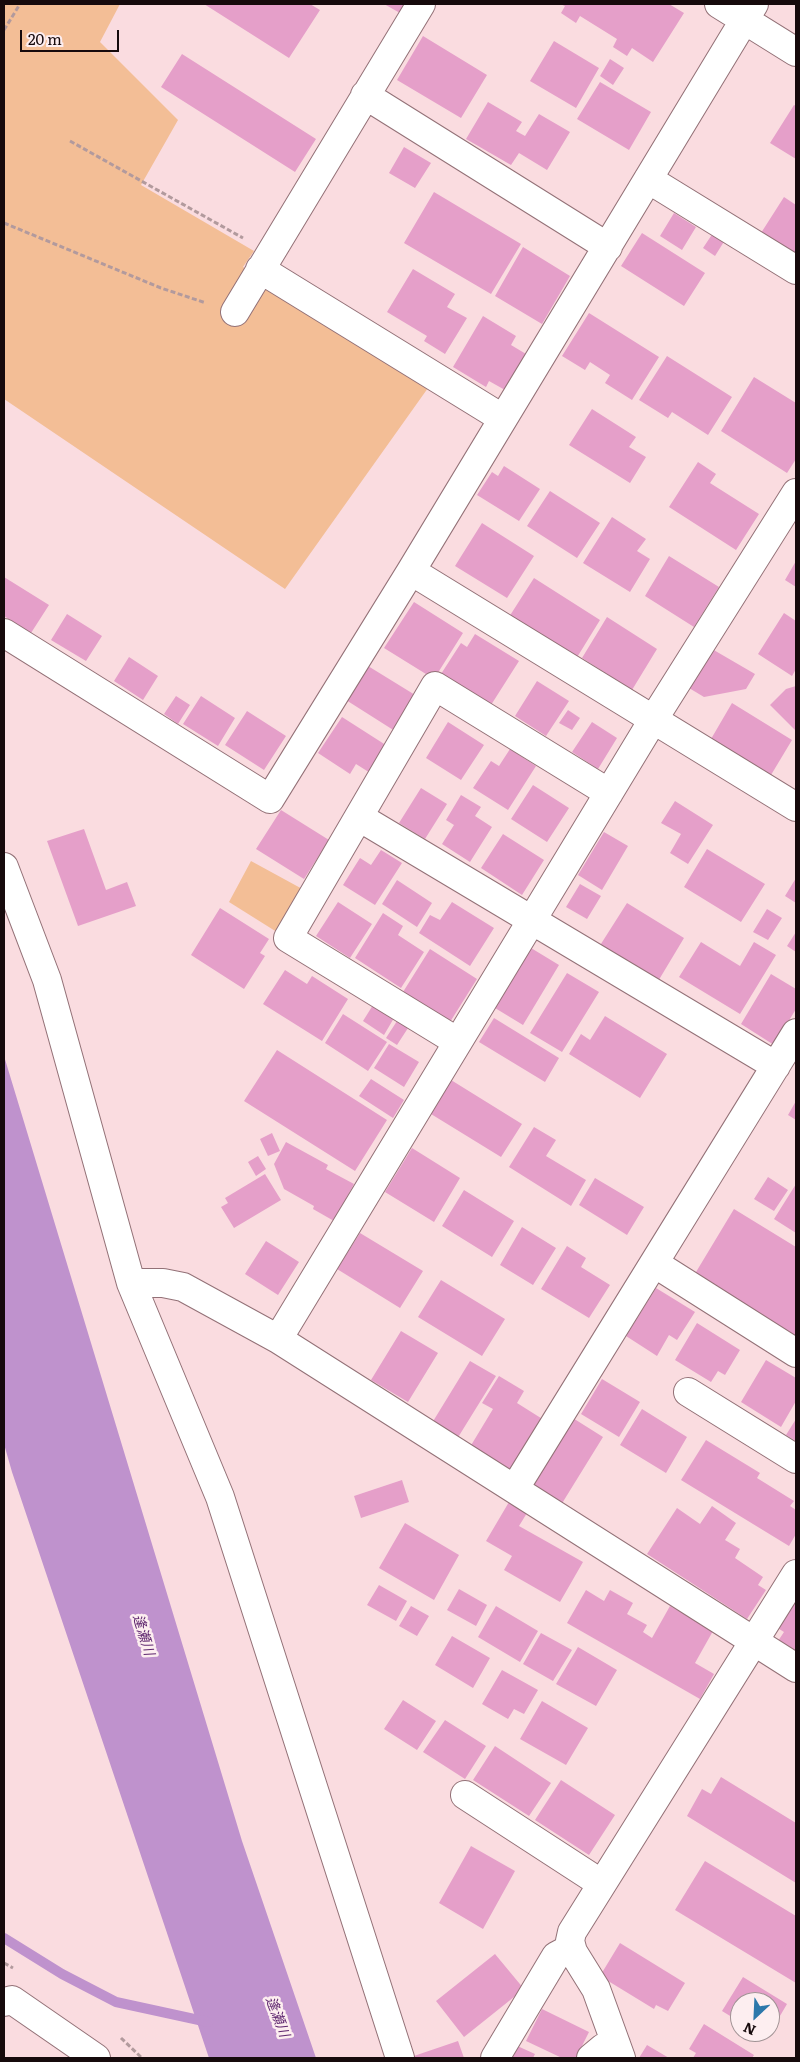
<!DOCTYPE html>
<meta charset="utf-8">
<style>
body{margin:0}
#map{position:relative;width:800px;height:2062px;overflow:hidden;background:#fadce0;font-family:Literata,serif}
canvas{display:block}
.frame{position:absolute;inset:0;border:5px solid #160a0c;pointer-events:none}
.north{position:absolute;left:730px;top:1992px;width:50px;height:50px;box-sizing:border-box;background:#fdeef0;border:1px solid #a19395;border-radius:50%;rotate:205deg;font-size:14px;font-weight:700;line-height:20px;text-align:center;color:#160a0c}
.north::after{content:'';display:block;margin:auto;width:18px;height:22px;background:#2d78ab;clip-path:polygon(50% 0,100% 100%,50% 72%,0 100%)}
.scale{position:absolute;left:20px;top:30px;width:99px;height:22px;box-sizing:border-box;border:2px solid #160a0c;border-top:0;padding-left:6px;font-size:15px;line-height:18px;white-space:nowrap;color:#160a0c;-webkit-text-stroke:4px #fdeef0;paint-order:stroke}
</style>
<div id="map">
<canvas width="800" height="2062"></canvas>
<div class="frame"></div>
<div class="north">N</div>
<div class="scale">20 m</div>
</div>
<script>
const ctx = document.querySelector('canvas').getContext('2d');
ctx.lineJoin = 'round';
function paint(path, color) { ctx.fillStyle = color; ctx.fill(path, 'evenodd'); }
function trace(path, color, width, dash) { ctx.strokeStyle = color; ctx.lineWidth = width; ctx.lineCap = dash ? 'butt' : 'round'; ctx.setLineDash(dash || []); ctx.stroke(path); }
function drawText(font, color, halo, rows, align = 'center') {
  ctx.font = font + ' Literata,"Noto Sans JP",serif'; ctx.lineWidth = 5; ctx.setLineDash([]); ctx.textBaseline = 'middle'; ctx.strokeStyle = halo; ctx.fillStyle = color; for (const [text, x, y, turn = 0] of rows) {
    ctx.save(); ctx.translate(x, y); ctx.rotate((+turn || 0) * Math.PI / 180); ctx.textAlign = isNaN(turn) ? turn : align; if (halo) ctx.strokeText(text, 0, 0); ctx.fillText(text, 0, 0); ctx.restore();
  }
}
paint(new Path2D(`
 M4 4H120L100 42 178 120 141 185 254 251 243 267 428 388 285 589 4 399Z
 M251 861 306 891 280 934 229 902Z`), '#f3be96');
paint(new Path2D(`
 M4 1056 242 1841 316 2058H209L12 1472 4 1444Z`), '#bf92cd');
trace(new Path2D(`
 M4 1938 62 1974 116 2002 208 2022`), '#bf92cd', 10);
paint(new Path2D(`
 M204 4H310L320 10 289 58Z
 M384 4H405L400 13Z
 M560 4H669L684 13 653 62 632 48 627 56 613 47 617 39 580 16 576 23 561 13 565 6Z
 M423 36 487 75 461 118 397 80Z
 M554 41 599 68 576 108 530 81Z
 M182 54 316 139 295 172 161 87Z
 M610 59 624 68 613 85 600 76Z
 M600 82 651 112 629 150 577 119Z
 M488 102 522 122 516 131 525 136 539 114 570 132 547 170 519 153 511 165 466 139Z
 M794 105 796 106V159L770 143Z
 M404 147 431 163 415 188 389 173Z
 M434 192 521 244 491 294 404 243Z
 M784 197 796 205V255L761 233Z
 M674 213 696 227 682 250 660 236Z
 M642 233 705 273 684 306 621 266Z
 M713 233 725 240 715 256 703 248Z
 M523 247 570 276 542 324 495 296Z
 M413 269 455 294 447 307 467 318 445 354 424 341 427 336 387 312Z
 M589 313 659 357 632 400 605 383 610 375 590 362 585 370 562 356Z
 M483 316 516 336 511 345 526 354 505 390 489 381 486 387 453 367Z
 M667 356 732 397 708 435 672 412 668 418 639 400Z
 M754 377 796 403V459L787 473 721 431Z
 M592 409 636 437 629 447 646 457 630 483 569 445Z
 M698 462 716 474 710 483 759 514 736 550 669 507Z
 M504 466 540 489 519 521 477 495 492 472 498 476Z
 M550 491 600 523 577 558 527 526Z
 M612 517 646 539 637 551 650 559 630 592 583 563Z
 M482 523 534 556 507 598 455 566Z
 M669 556 719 587 694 627 645 596Z
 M796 561V587L785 580Z
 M4 577 49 605 31 633 4 616Z
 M534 578 600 620 576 659 509 617Z
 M414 602 463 633 434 679 384 648Z
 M784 613 796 621V669L792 676 758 654Z
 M67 614 102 636 86 661 51 640Z
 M607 617 657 649 632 690 582 658Z
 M475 634 519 661 491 705 441 674 461 643 467 647Z
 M712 649 755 674 746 689 704 697 689 688Z
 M129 657 158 676 143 700 114 681Z
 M368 666 420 698 398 733 346 700Z
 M537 681 569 701 546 736 515 716Z
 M796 686V731L770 705 786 689Z
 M176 696 190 705 178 724 164 714Z
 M201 696 235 718 218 746 183 724Z
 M732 703 792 740 771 775 711 739Z
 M568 710 580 718 572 730 559 723Z
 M247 711 286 736 264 770 225 745Z
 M342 717 392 749 375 776 356 764 350 774 318 753Z
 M448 722 484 745 461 780 426 758Z
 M592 722 617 738 598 769 572 752Z
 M510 749 536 766 508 810 473 788 491 761 499 766Z
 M533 785 569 808 547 842 511 819Z
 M421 788 447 804 425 839 399 823Z
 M461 795 481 807 475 816 492 827 470 862 442 844 454 825 446 820Z
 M675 801 713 825 688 864 670 853 681 834 661 823Z
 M281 810 329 840 304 879 256 849Z
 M84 829 106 890 127 882 136 906 78 926 47 841Z
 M604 832 628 846 602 890 578 875Z
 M503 834 544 860 522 895 481 868Z
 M707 849 765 884 741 922 684 887Z
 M381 850 402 863 375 905 343 885 360 858 371 865Z
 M796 878V903L785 896Z
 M397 880 432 903 417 927 382 904Z
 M580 884 601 896 587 919 566 907Z
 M338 902 372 924 350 958 316 936Z
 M452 902 494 928 470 966 419 933 430 915 440 920Z
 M627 903 684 938 657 983 599 947Z
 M220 908 269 939 260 953 265 956 244 989 191 955Z
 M767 909 782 918 768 940 753 932Z
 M383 913 403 926 398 935 424 952 401 988 355 958Z
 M796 932V952L787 946Z
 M701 942 740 966 754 942 776 955 740 1014 679 977Z
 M531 948 559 965 523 1025 495 1008Z
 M430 949 477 979 450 1022 403 992Z
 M285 970 307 984 312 976 348 999 322 1041 263 1004Z
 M567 973 599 992 562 1052 530 1033Z
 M771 974 796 989V1009L774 1045 741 1024Z
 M373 1005 394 1018 384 1035 363 1021Z
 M343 1014 387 1042 368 1071 325 1043Z
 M605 1016 667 1054 640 1098 569 1054 581 1034 590 1040Z
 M494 1018 559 1058 545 1082 479 1042Z
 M397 1021 408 1028 397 1045 386 1038Z
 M389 1044 419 1062 404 1087 374 1068Z
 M277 1050 387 1120 355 1171 244 1101Z
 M371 1079 404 1100 393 1118 359 1096Z
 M451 1080 522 1124 501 1157 431 1114Z
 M796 1101V1120L788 1115Z
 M534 1127 556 1140 546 1156 586 1180 571 1206 509 1167Z
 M272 1133 280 1151 268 1156 260 1139Z
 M286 1142 328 1165 326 1169 354 1184 334 1221 313 1209 314 1206 284 1189 274 1164Z
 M412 1148 460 1178 434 1222 385 1192Z
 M258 1156 266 1169 256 1176 248 1162Z
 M265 1174 281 1200 234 1228 221 1207 228 1203 225 1198Z
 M768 1177 788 1190 774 1211 754 1199Z
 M595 1178 644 1207 627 1235 579 1205Z
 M796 1184V1233L774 1219Z
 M464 1190 514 1221 492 1257 442 1226Z
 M734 1209 796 1247V1340L693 1277Z
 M522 1227 556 1248 533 1285 500 1265Z
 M360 1233 423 1271 400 1308 337 1269Z
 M266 1241 299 1262 278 1295 245 1274Z
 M567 1246 586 1258 581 1267 610 1285 589 1318 541 1289Z
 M441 1280 505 1319 482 1356 418 1317Z
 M656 1288 695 1312 677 1340 669 1335 657 1356 626 1336Z
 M697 1323 740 1350 725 1375 718 1371 711 1382 675 1360Z
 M401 1331 438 1353 408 1402 371 1380Z
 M766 1360 796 1378V1401L781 1427 741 1402Z
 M470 1361 496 1376 457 1439 432 1423Z
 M499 1376 524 1391 517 1403 544 1420 512 1473 470 1447 493 1409 482 1403Z
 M602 1379 640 1402 619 1437 581 1414Z
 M642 1409 687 1437 666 1473 620 1445Z
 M568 1415 603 1437 561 1505 526 1484Z
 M796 1419V1441L786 1435Z
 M706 1440 760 1473 757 1478 794 1501 790 1506 796 1510V1534L789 1546 681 1480Z
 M402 1480 409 1502 361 1518 354 1496Z
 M509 1502 527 1513 519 1526 583 1562 560 1602 504 1570 512 1556 486 1541Z
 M712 1506 736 1523 725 1540 740 1549 735 1558 763 1577 758 1585 766 1590 747 1619 647 1554 677 1508 700 1524Z
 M405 1523 459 1555 434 1600 379 1568Z
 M379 1585 407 1601 396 1621 367 1605Z
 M459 1589 487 1605 476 1626 447 1610Z
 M586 1590 604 1601 610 1590 633 1603 627 1614 647 1625 643 1632 652 1638 670 1606 713 1631 695 1663 714 1674 700 1699 567 1623Z
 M796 1598V1652L778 1641 784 1632 776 1627Z
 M411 1606 429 1616 417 1636 399 1626Z
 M496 1606 538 1631 520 1662 478 1637Z
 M541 1633 572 1650 553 1681 523 1664Z
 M452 1636 490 1658 473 1688 435 1665Z
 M578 1647 617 1670 596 1706 556 1684Z
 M502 1670 538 1690 524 1714 514 1709 508 1719 482 1704Z
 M403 1700 436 1721 417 1750 384 1729Z
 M542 1701 588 1728 566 1765 520 1739Z
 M445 1720 486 1746 465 1779 423 1752Z
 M495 1746 551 1783 529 1816 473 1780Z
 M721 1777 796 1823V1883L687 1816 702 1789 711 1794Z
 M561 1780 615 1815 589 1855 535 1820Z
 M471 1846 515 1871 483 1929 439 1903Z
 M705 1861 796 1916V1983L675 1910Z
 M620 1943 685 1983 668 2011 656 2005 654 2009 600 1976Z
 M495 1954 524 1989 464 2037 436 2001Z
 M743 1977 787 2004 767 2038 757 2032H770V2002H740V2022L722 2011Z
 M542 2009 589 2032 576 2058H562L526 2041Z
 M704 2024 754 2055 752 2058H693L696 2053 689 2049Z
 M458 2041 464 2058H408Z
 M513 2044 535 2054 533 2058H506Z
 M647 2045 669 2058H639Z`), '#e59fc9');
const minor = new Path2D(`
 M719 4 796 52
 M365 95 608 247
 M648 179 796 270
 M260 269 502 418
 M235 312 421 4
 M411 571 796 807
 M4 633 270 799 411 571 754 4
 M359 817 776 1066
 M4 867 47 980 131 1283 220 1497 400 2058
 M458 1042 288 938 435 686 609 793
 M654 1263 796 1353
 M131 1283H163L183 1287 278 1339 796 1668
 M278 1339 653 720 796 493
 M688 1392 796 1459
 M515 1488 796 1033
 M465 1795 602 1884
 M4 2002 12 2000 96 2058
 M495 2058 553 1961 556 1956 571 1948
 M591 2058 603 2048 616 2044
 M621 2058 596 1989 573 1952 570 1941 572 1932 796 1574`);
trace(minor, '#937177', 30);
trace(new Path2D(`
 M4 30 20 4
 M70 141 243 238
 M4 223 161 288 206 303
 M4 1963 13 1968
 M121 2038 142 2058`), '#b29a9d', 3, [5, 2.5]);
trace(minor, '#fff', 28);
drawText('italic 14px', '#602870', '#fdeef0', [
 ["逢瀬川",143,1635,73],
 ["逢瀬川",277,2017,69]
]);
</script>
